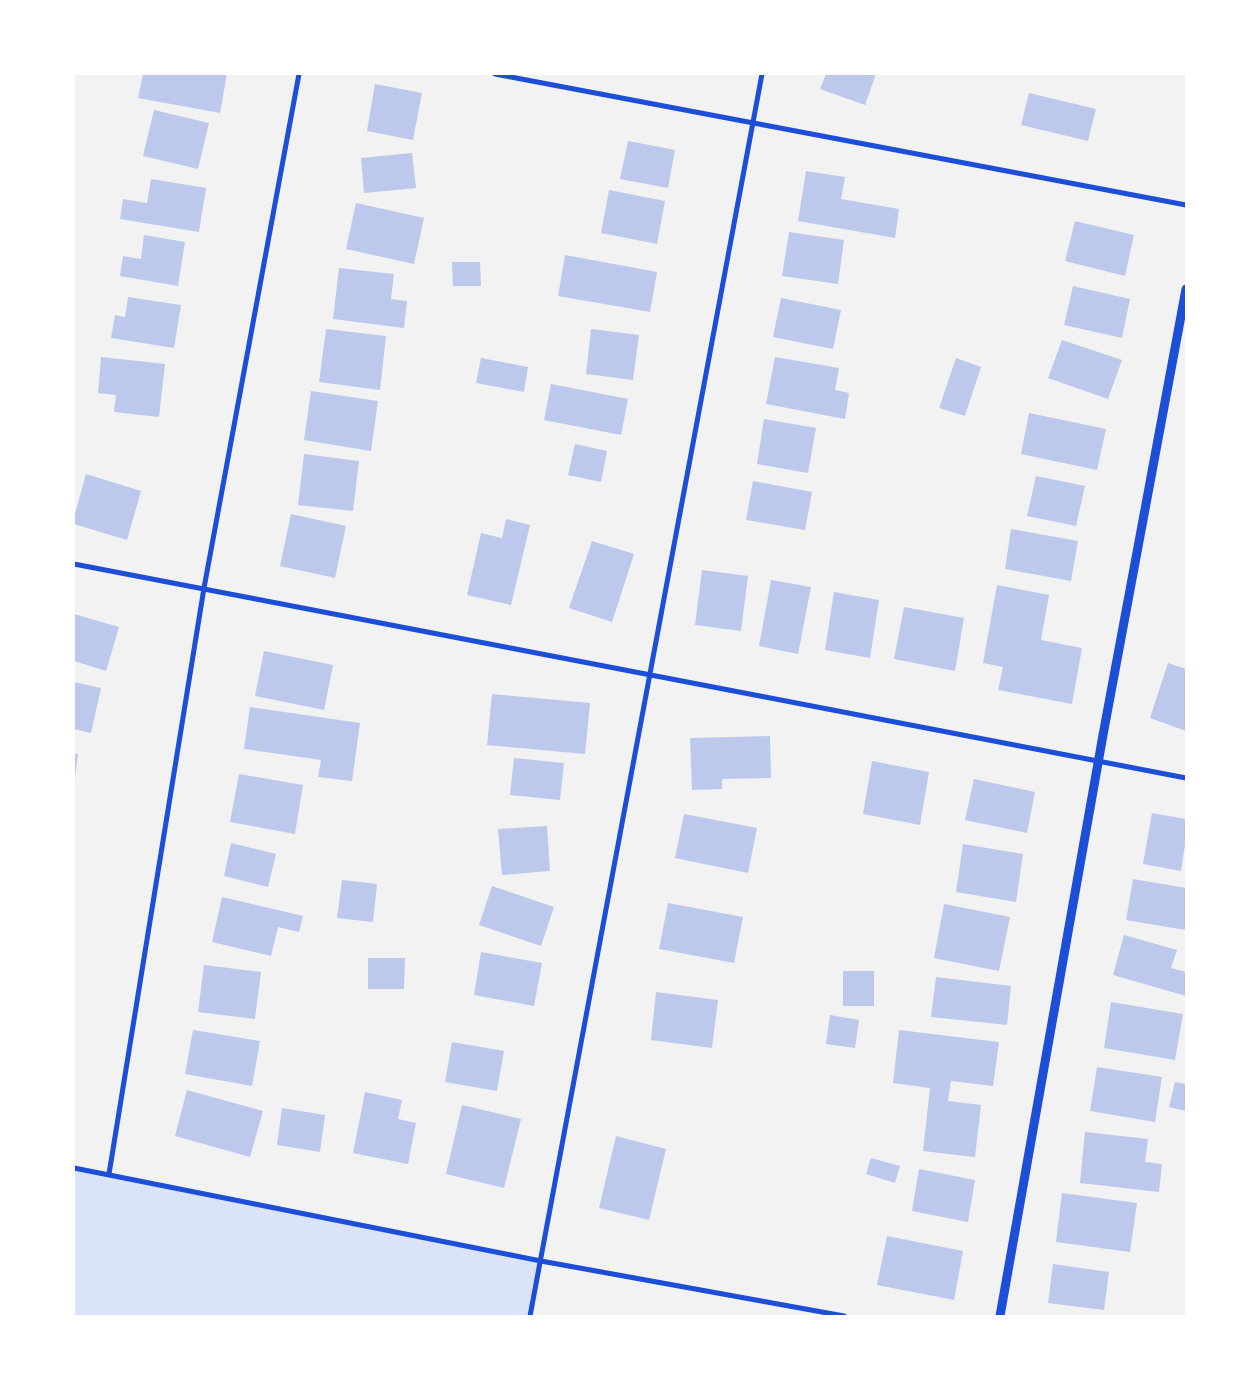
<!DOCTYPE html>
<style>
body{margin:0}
#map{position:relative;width:1260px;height:1390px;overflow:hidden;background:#f2f2f2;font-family:"Sofia Sans Condensed",sans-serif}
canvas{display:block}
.frame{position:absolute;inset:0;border:75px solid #fff;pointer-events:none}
</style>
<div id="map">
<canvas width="1260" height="1390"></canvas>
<div class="frame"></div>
</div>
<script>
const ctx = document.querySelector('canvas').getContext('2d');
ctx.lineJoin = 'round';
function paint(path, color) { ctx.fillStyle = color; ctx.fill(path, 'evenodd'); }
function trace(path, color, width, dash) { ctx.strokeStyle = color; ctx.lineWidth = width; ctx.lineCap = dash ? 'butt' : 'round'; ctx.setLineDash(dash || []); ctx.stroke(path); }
paint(new Path2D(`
 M74 1168 541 1261 530 1316H74Z`), '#dbe4f7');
paint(new Path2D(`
 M143 74H227L220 113 138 98Z
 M826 74H876L865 105 820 89Z
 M375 84 422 93 413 140 367 131Z
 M1029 93 1096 109 1088 141 1021 125Z
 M154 110 209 123 198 169 143 156Z
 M628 141 675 150 668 188 620 179Z
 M412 153 416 188 364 193 361 158Z
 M806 171 845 177 841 199 899 209 895 238 798 221Z
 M151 179 206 188 199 232 120 219 123 199 147 203Z
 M609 190 665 201 657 244 601 233Z
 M356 203 424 218 414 264 346 249Z
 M1075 221 1134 235 1125 276 1065 261Z
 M789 232 844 240 838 284 782 276Z
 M144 235 185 242 178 286 120 276 123 256 141 259Z
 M565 255 657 272 650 312 558 296Z
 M452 262H480L481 286H453Z
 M339 268 394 274 391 299 407 301 404 328 333 319Z
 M1073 286 1130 299 1122 338 1064 325Z
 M128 297 181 305 174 348 111 338 115 315 125 317Z
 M781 298 841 310 833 349 773 337Z
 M326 329 386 336 380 390 319 382Z
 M591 329 639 335 633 380 586 374Z
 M1062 340 1122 360 1108 399 1048 378Z
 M101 357 165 364 159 417 114 412 116 395 98 393Z
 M775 357 839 368 835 390 849 393 845 419 766 404Z
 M481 358 528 367 524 392 476 383Z
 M956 358 981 367 965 416 939 408Z
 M551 384 628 399 621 435 544 420Z
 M311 391 378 401 371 451 304 440Z
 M1029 413 1106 429 1097 470 1021 454Z
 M764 419 816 428 808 473 757 464Z
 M575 444 607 451 601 482 568 475Z
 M304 454 359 461 353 511 298 505Z
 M86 474 141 491 127 540 74 524V517Z
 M1036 476 1085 486 1076 526 1027 516Z
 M753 481 812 492 805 530 746 520Z
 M291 514 346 526 335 578 280 566Z
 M506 519 530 525 511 605 467 595 481 533 502 538Z
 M1011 529 1078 541 1071 581 1005 569Z
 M592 541 634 554 612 622 569 608Z
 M702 570 748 576 741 631 695 625Z
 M771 580 811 587 798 654 759 646Z
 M997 585 1049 595 1041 640 1082 648 1072 704 998 690 1003 667 983 663Z
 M834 592 879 600 870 658 825 650Z
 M904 607 964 618 955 671 894 659Z
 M74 614 119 627 106 671 74 661Z
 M264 651 333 665 324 710 255 696Z
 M1168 663 1186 669V731L1150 718Z
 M74 682 101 688 91 733 74 729Z
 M492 694 590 703 585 754 487 745Z
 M250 707 360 723 352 781 318 777 321 760 244 749Z
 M770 736 771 778 722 779V789L692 790 690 738Z
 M74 753 78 754 75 777H74Z
 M514 758 564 763 560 800 510 795Z
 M872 761 929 772 920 825 863 814Z
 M239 774 303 785 295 834 230 822Z
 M974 779 1035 792 1027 833 965 820Z
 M1152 813 1186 819V838L1181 871 1143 864Z
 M684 814 757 828 748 873 675 858Z
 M547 826 550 871 502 875 498 829Z
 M231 843 276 854 268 887 224 876Z
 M963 844 1023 854 1016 902 956 892Z
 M1133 879 1186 888V930L1126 920Z
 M342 880 377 884 373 922 337 918Z
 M492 886 554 907 541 946 479 925Z
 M222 897 303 916 299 932 278 927 271 956 212 942Z
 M668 903 743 917 734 963 659 949Z
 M944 904 1010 917 999 971 934 958Z
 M1124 935 1177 950 1171 968 1186 972V996L1113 975Z
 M481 952 542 963 534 1006 474 995Z
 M368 958H405L404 989H368Z
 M204 965 261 972 255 1019 198 1012Z
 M843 971H874V1006H843Z
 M936 977 1011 986 1007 1025 931 1017Z
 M656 992 718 1000 712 1048 651 1040Z
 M1111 1002 1183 1014 1175 1060 1104 1048Z
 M830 1015 859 1020 855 1048 826 1044Z
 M193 1030 260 1041 252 1086 185 1074Z
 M899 1030 999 1042 993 1086 951 1081 948 1101 981 1105 975 1157 923 1151 930 1088 893 1083Z
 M452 1042 504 1051 497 1091 445 1082Z
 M1097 1067 1162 1077 1155 1122 1090 1111Z
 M1175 1082 1186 1084V1111L1169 1107Z
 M187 1090 263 1111 250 1157 175 1136Z
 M365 1092 402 1100 398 1119 416 1123 408 1164 353 1153Z
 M462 1105 521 1119 504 1188 446 1174Z
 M282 1108 325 1115 320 1152 277 1145Z
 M1085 1132 1148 1139 1145 1162 1162 1164 1159 1192 1080 1183Z
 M616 1136 666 1149 649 1220 599 1208Z
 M871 1158 900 1166 895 1183 866 1174Z
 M919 1169 975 1180 968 1222 912 1211Z
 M1062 1193 1137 1203 1130 1252 1056 1242Z
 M887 1236 963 1251 954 1300 877 1285Z
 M1053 1264 1109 1272 1104 1310 1048 1303Z`), '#bdc9ec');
trace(new Path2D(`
 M495 74 1186 205
 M74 564 1186 778
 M74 1168 541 1261 844 1316
 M109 1174 204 588 299 74
 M530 1316 762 74`), '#1d4ed8', 5);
trace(new Path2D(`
 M1000 1316 1103 735 1186 289`), '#1d4ed8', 9);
</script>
